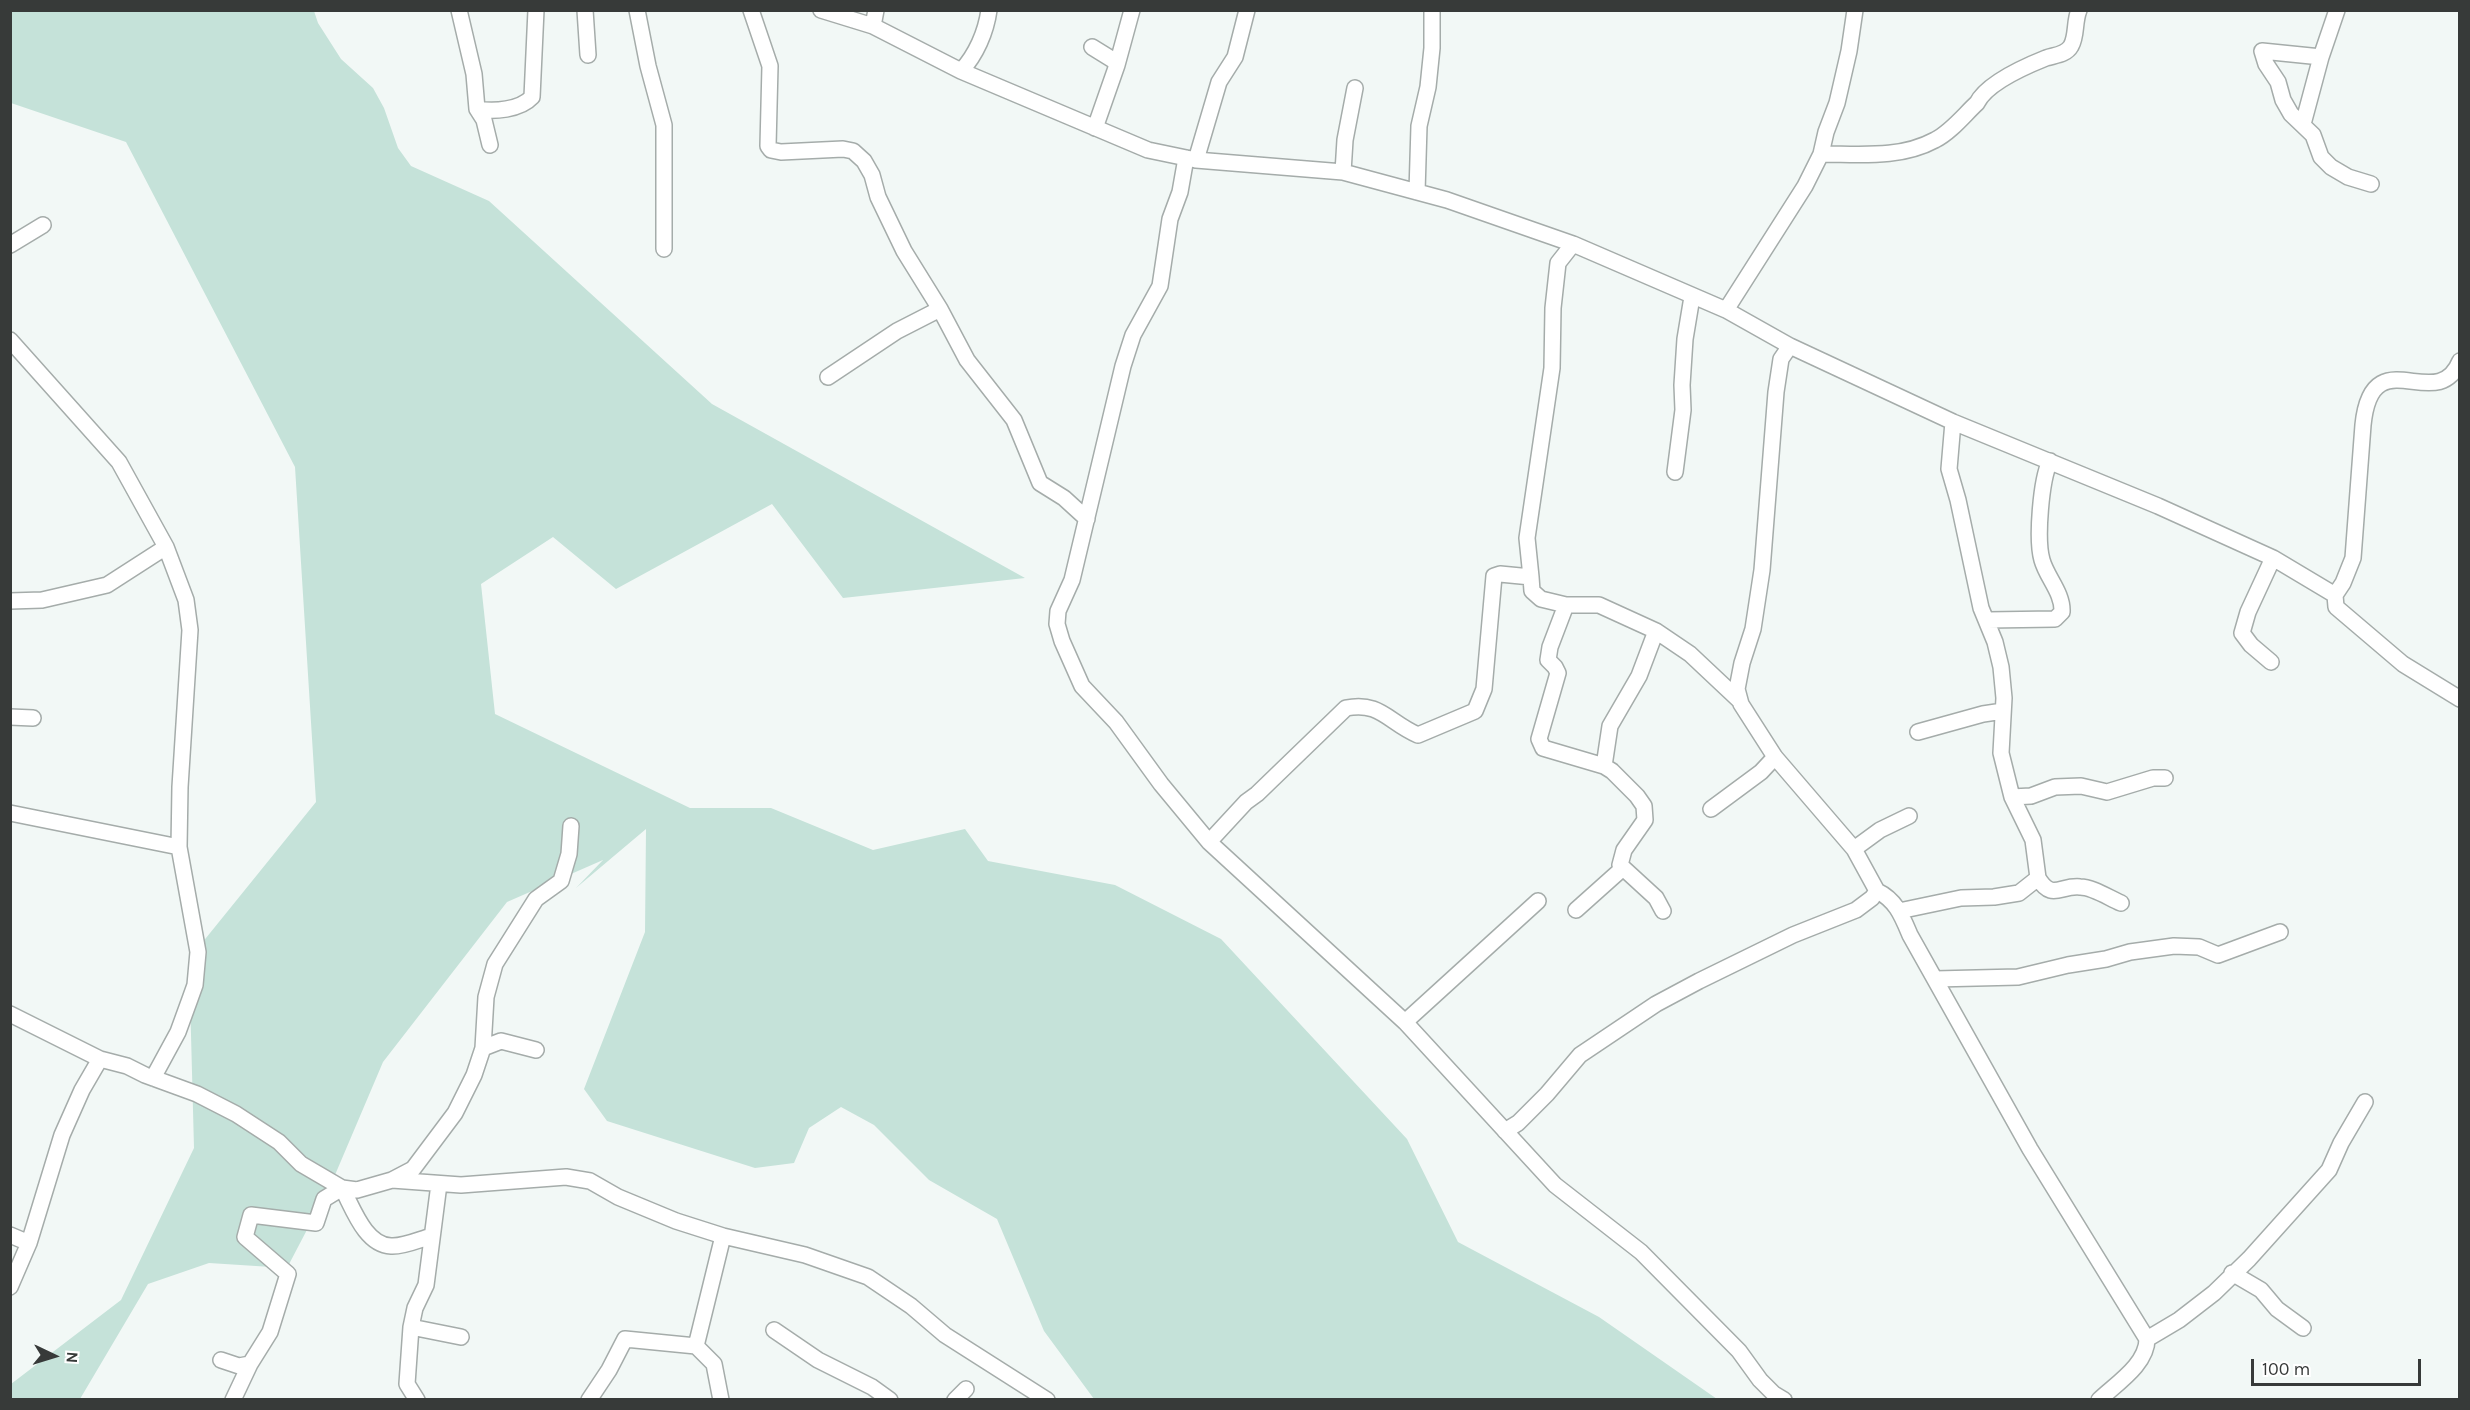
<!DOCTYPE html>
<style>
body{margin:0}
#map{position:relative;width:2470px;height:1410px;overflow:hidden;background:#f2f8f6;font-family:Karla,sans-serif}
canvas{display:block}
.frame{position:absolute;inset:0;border:12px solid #373a39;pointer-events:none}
.north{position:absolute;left:24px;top:1326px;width:60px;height:60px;-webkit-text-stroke:4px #fff;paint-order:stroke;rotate:94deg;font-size:16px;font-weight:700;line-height:24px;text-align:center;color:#373a39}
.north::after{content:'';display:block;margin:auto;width:21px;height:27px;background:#373a39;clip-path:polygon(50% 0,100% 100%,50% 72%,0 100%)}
.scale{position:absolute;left:2251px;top:1359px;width:170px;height:27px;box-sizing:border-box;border:3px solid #373a39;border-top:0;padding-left:8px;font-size:18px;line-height:21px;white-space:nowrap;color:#373a39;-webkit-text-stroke:4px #fff;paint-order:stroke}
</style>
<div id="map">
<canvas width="2470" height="1410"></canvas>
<div class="frame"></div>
<div class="north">N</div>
<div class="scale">100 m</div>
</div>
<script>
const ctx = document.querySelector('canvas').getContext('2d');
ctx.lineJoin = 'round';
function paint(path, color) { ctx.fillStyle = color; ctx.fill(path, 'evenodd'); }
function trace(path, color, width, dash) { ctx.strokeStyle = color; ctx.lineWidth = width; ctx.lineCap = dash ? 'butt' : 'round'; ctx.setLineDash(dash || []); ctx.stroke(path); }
paint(new Path2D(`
 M11 11H314L318 23 341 59 373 88 384 108 398 148 411 166 489 201 712 404 1025 578 843 598 772 504 616 589 553 537 481 584 495 714 690 808H771L873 850 965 829 988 861 1115 885 1221 939 1407 1139 1458 1242 1599 1317 1717 1399H1094L1044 1331 997 1219 929 1180 874 1125 841 1107 809 1128 794 1163 755 1168 607 1121 584 1089 645 932 646 829 576 888 603 860 507 902 383 1062 332 1182 287 1268 209 1263 148 1284 80 1399H11V1384L121 1300 194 1148 189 959 316 802 295 467 126 142 11 103Z`), '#c5e2d9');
const minor = new Path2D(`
 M459 10 474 74 477 109 484 120 490 145
 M585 10 588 55
 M637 10 648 66 664 125V249
 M751 10 770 66 768 146 771 150 781 152 843 149 853 151 864 161 872 175 878 197 904 251 940 309 967 360 1014 420 1040 483 1064 498 1087 519
 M821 10 873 26 961 71 1148 150 1196 160 1343 172 1447 200 1573 244 1726 310 1790 346 1953 422 2158 506 2273 558 2335 595 2336 607 2403 664 2460 699
 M873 26 876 10
 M1092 47 1113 60 1117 65
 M2321 57 2262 51 2266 64 2278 82 2283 100 2291 114 2313 135 2321 157 2331 167 2348 177 2371 184
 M961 71C976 55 986 32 989 10
 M477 109C494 112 520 110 532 97L536 10
 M2303 124 2321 57 2337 10
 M1095 128 1117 65 1132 10
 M1821 154C1859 154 1900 159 1935 140 1951 132 1965 114 1977 103 1987 83 2026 66 2046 58 2055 55 2066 55 2071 46 2077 36 2074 22 2079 10
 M1186 158 1180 192 1170 219 1160 286 1133 335 1123 366 1072 580 1058 611 1057 624 1062 641 1082 686 1116 722 1161 784 1209 842 1405 1022 1555 1185 1641 1252 1739 1351 1760 1380 1774 1394 1784 1400
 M1196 160 1219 82 1235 57 1247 10
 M1343 172 1345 140 1355 88
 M1417 192 1419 126 1428 87 1432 48V10
 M10 245 43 225
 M1726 310 1805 186 1821 154 1826 132 1837 103 1849 51 1855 10
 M10 340 119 462 166 547 186 600 190 630 180 787 179 847 198 952 195 985 190 999 178 1032 153 1078
 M828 377 897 331 940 309
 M1675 472 1683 410 1682 385 1685 339 1692 297
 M1531 577 1532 591 1541 599 1566 605 1550 647 1548 660 1555 667 1558 673 1539 739 1543 748 1604 766 1612 771 1637 796 1644 806 1645 820 1624 850 1620 865 1656 898 1663 911
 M2335 595 2343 583 2353 558 2363 425C2372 336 2437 417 2460 361
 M10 601 42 600 107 585 166 547
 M1566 605H1599L1656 631 1690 654 1740 701
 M1988 620 2055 619 2062 612C2063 593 2047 578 2042 560 2036 539 2041 480 2050 461
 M2271 662 2251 645 2242 633 2248 612 2273 558
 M10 717 33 718
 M1918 732 1983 714 2003 711
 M1604 766 1610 726 1639 676 1656 631
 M2012 797 2031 796 2055 787 2081 786 2107 792 2153 778H2165
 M1711 809 1761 772 1775 757
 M10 813 179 847
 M1209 842 1246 802 1257 794 1346 708C1380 701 1388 722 1418 735L1475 711 1484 689 1494 576 1500 574 1531 577 1527 538 1552 368 1553 308 1558 263 1573 244
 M1854 849 1880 830 1909 816
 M2038 878C2052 901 2060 885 2080 887 2093 887 2109 898 2121 903
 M1877 891C1896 900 1902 916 1910 935L2030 1149 2147 1339 2179 1320 2214 1293 2249 1259 2329 1170 2341 1143 2365 1102
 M1576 910 1623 868
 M1899 911 1961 898 1994 897 2019 893 2038 878 2033 840 2012 797 2001 753 2004 698 2001 667 1995 642 1981 608 1958 500 1949 469 1953 422
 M1935 979 2018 977 2068 965 2106 959 2130 952 2174 946 2199 947 2218 955 2280 932
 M10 1014 100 1059 127 1066 145 1075 197 1094 236 1114 279 1142 301 1164 342 1188 357 1190 392 1180 461 1185 566 1177 590 1181 618 1197 676 1221 723 1236 805 1255 868 1277 911 1306 945 1335 1047 1400
 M1405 1022 1538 901
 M483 1048 501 1041 536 1050
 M1505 1131 1518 1123 1547 1094 1580 1055 1656 1004 1699 981 1793 935 1856 910 1872 898 1877 891 1854 849 1775 757 1741 704 1737 689 1742 663 1753 629 1762 570 1776 392 1781 359 1790 346
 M392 1180 413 1169 455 1113 474 1075 483 1048 486 997 495 964 536 899 561 881 569 854 571 826
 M10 1235 29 1243
 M2232 1273 2261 1290 2277 1309 2303 1328
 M10 1287 29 1243 62 1135 82 1090 100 1059
 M411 1327 461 1337
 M774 1330 818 1360 872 1387 890 1400
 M221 1360 239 1366 250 1364
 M233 1400 250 1364 270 1332 288 1274 245 1237 251 1215 316 1223 324 1199 342 1188C353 1208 365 1245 391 1246 404 1247 420 1239 432 1236
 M417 1400 407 1384 411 1327 415 1308 426 1285 439 1184
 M589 1400 609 1370 625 1339 696 1346
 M721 1400 714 1364 696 1346 723 1236
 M955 1400 966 1389
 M2099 1400C2117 1383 2147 1364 2147 1339`);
trace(minor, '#a5acaa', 18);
trace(minor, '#fff', 15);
</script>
